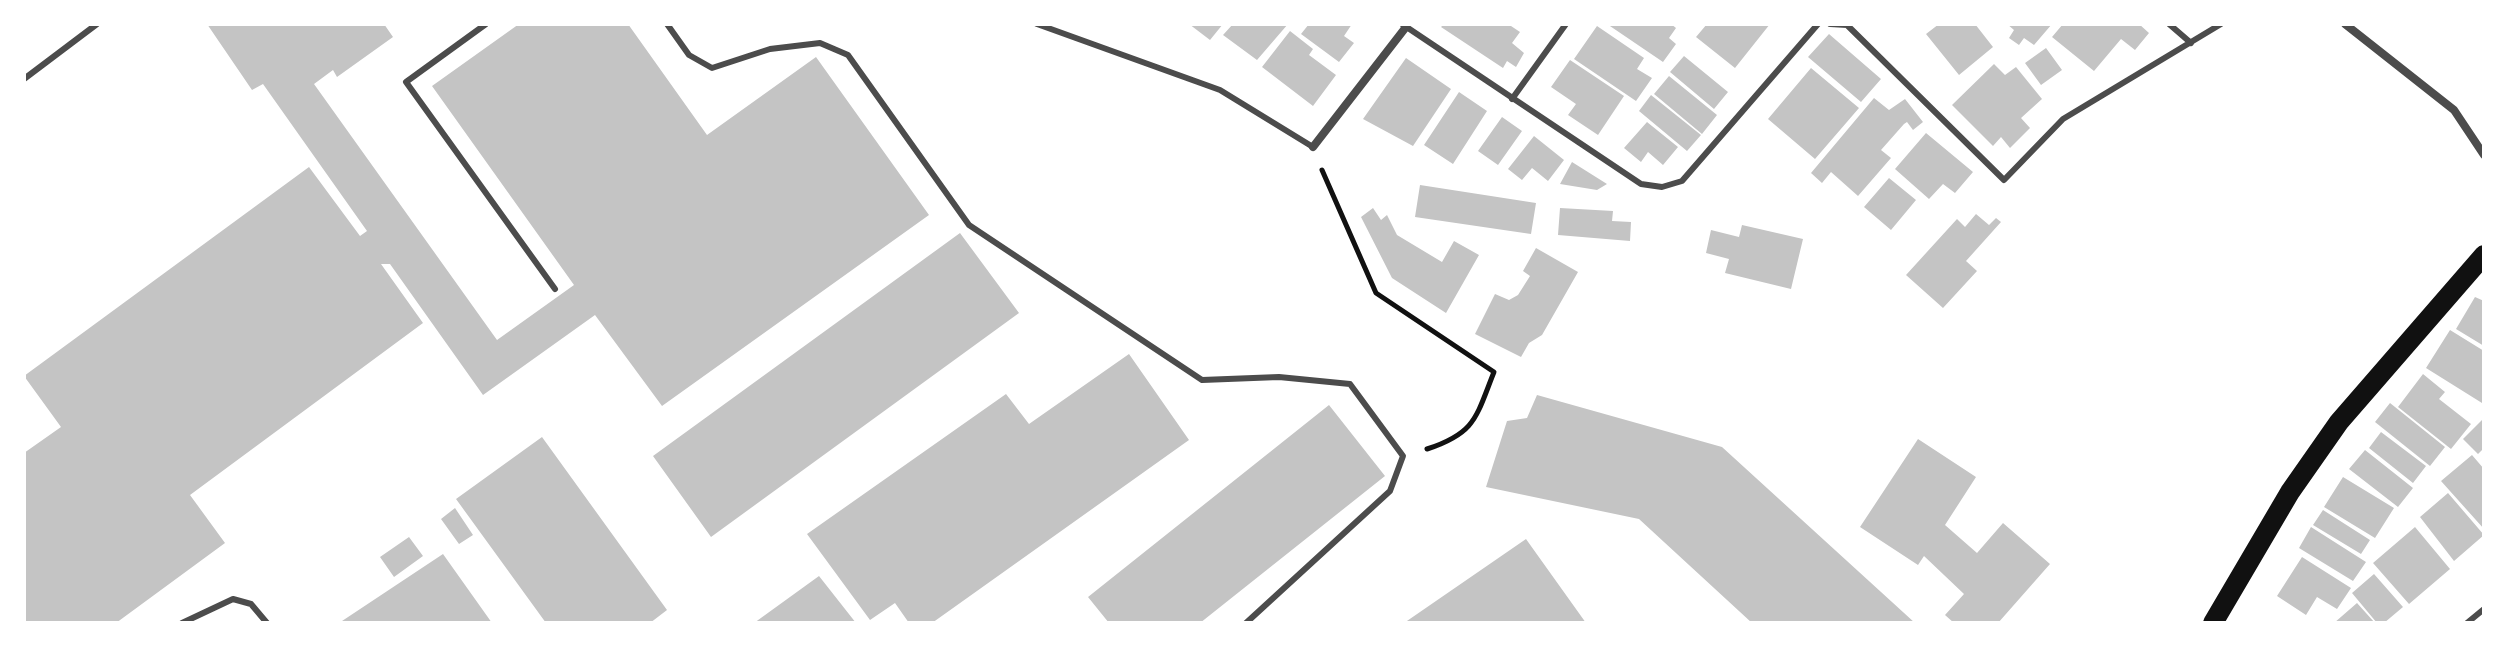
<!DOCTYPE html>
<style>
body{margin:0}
#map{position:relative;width:2508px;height:647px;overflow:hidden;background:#fff;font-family:"Open Sans",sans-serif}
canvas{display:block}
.frame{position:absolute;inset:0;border:26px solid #fff;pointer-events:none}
</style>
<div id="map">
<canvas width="2508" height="647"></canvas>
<div class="frame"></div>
</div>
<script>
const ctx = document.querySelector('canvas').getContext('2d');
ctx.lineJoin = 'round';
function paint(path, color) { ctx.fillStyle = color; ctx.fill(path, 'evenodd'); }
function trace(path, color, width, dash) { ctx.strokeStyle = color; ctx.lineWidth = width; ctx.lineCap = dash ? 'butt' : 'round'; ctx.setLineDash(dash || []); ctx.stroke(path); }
paint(new Path2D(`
 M207 24H384L393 37 337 77 333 70 314 84 497 340 574 285 432 86 519 24H628L707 135 816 57 929 215 662 406 595 315 483 395 390 264H381L423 323 190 495 225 543 116 623H24V453L61 427 24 376 309 167 360 236 367 231 263 84 252 90Z
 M1189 24H1223L1210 40Z
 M1233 24H1288L1257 60 1223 35Z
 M1309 24H1352L1344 36 1354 43 1339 62 1301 34Z
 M1444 24H1508L1520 32 1512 43 1524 53 1516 67 1507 61 1503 68 1441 27Z
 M1607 24H1671L1676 28 1669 38 1676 44 1663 62Z
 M1707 24H1770L1735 68 1696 37Z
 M1939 24H1975L1993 47 1959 75 1926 34Z
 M2007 24H2052L2034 45 2024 38 2019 45 2009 38 2014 30Z
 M2063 24H2139L2149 33 2135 50 2121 39 2094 71 2052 37Z
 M1597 26 1644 58 1637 69 1652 78 1636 101 1574 59Z
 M1290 31 1313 49 1309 55 1336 75 1313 106 1262 67Z
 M1829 34 1881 79 1861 102 1808 57Z
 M2046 48 2062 70 2041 85 2025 63Z
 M1684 56 1728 92 1714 109 1670 72Z
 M1406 58 1451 89 1413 146 1363 119Z
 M1570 60 1624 96 1598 135 1568 115 1576 104 1551 87Z
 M1994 64 2005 75 2016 67 2042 99 2021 118 2030 128 2010 148 2001 137 1993 146 1952 105Z
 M1811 68 1859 108 1815 159 1768 119Z
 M1669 76 1717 115 1702 134 1654 94Z
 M1459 92 1487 111 1453 164 1424 145Z
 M1651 95 1701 135 1687 151 1639 111Z
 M1874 98 1889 110 1905 99 1923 122 1913 130 1907 122 1904 124 1881 150 1891 158 1858 196 1831 172 1822 183 1811 173Z
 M1502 117 1522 131 1498 165 1478 151Z
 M1647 122 1678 147 1663 165 1648 152 1641 162 1624 148Z
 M1926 133 1973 172 1955 193 1943 184 1929 199 1895 169Z
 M1534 136 1564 160 1548 181 1532 168 1522 180 1508 169Z
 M1572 162 1607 184 1597 190 1560 184Z
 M1889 178 1916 200 1891 230 1864 207Z
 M1420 185 1536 203 1531 234 1415 217Z
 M1373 208 1381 220 1387 215 1397 235 1442 262 1454 241 1479 255 1446 313 1392 278 1361 217Z
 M1560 208 1613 211 1612 221 1631 222 1630 241 1558 235Z
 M1976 214 1989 225 1996 218 2001 222 1966 261 1977 271 1943 308 1906 275 1957 219 1965 227Z
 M1742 225 1803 239 1791 289 1725 273 1729 259 1706 253 1711 230 1739 237Z
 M960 233 1019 313 711 537 653 456Z
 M1536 248 1578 272 1542 335 1529 343 1521 357 1475 334 1495 294 1509 300 1518 295 1530 276 1523 271Z
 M2475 297 2484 301V346L2456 329Z
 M2450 330 2484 351 2482 403 2426 368Z
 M1129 354 1189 440 932 623H909L895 603 870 620 807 534 1006 394 1029 424Z
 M2423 374 2445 392 2439 399 2471 424 2451 449 2398 407Z
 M1537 395 1722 447 1915 623H1752L1639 519 1486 487 1507 421 1527 418Z
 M2390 403 2445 447 2430 466 2375 422Z
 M1329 405 1385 476 1200 623H1109L1088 597Z
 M2484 418V448L2478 454 2463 439Z
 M2381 432 2426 466 2413 483 2369 448Z
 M542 437 667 610 650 623H546L456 499Z
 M1918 439 1976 477 1945 525 1977 553 2003 523 2050 564 1998 623H1954L1945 615 1964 594 1924 556 1918 565 1860 527Z
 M2365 450 2413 488 2398 507 2349 469Z
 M2472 455 2484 469V529L2441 481Z
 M2343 477 2394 508 2375 538 2324 507Z
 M2448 493 2484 535 2454 561 2420 517Z
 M455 508 473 535 459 544 441 519Z
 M2323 510 2370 540 2361 554 2313 525Z
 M2311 527 2366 562 2353 581 2299 548Z
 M2415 527 2450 569 2409 604 2373 563Z
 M409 537 423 556 394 577 380 557Z
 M1526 539 1586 623H1404Z
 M443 554 492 623H339Z
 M2302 557 2351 588 2337 609 2317 597 2306 615 2277 596Z
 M2374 574 2403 607 2384 623H2377L2352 593Z
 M819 576 856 623H754Z
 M2357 603 2375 623H2334Z`), '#c4c4c4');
trace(new Path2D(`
 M1322 170 1376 293 1494 372C1476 417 1476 433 1427 449`), '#111', 5);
trace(new Path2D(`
 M486 24 406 82 555 289
 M667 24 689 55 712 68 770 49 820 43 848 55 969 225 1202 380 1279 377 1350 384 1403 456 1390 491 1246 623
 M1037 24 1220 90 1313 147
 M1402 24 1641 184 1662 187 1682 181 1818 24
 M1830 24 1847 25 2004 180 2063 119 2221 24
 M2169 24 2191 43
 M24 79 97 24
 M1512 99 1566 24
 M182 623 233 599 251 604 267 623
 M2467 623 2484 609`), '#4c4c4c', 6);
trace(new Path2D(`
 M2345 24 2454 110 2484 155
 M1313 147 1406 27`), '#4c4c4c', 8);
trace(new Path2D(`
 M2213 623 2290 492 2339 422 2484 255`), '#111', 20);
</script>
